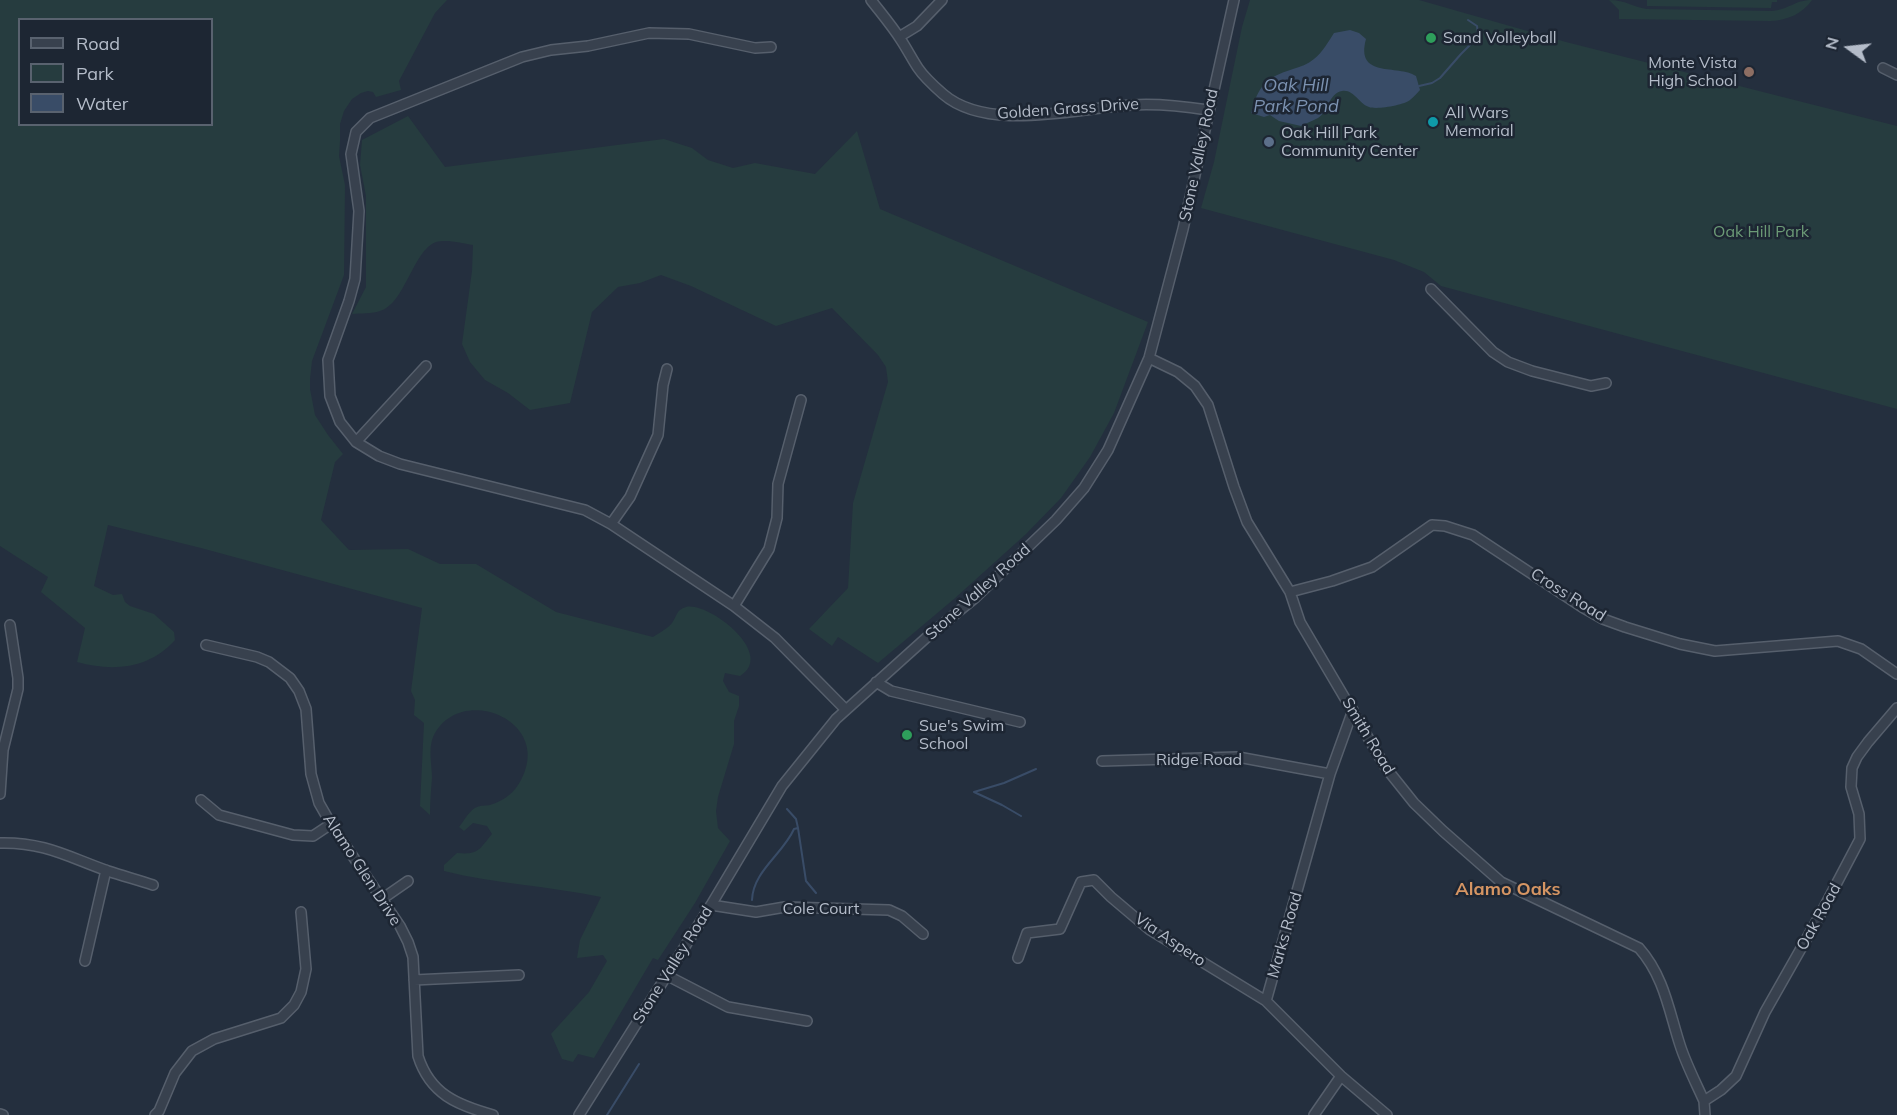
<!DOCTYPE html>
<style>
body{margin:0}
#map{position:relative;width:1897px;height:1115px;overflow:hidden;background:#242f3e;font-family:Mulish,sans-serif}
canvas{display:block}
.legend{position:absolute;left:18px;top:18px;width:195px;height:108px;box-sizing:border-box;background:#1d2633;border:2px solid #59626f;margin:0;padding:8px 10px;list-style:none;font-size:18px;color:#b4bcc9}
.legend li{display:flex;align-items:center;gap:12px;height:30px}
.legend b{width:30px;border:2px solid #59626f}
.north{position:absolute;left:1819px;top:18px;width:60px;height:60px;-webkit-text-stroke:4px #1d2633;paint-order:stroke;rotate:285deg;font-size:16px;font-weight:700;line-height:24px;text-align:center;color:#b4bcc9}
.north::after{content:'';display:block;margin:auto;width:21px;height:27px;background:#b4bcc9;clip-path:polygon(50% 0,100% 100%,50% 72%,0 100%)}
</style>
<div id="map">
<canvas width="1897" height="1115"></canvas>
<ul class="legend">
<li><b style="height:8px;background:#38414e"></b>Road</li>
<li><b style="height:16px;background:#263c3f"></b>Park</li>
<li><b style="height:16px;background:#394c67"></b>Water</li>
</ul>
<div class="north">N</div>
</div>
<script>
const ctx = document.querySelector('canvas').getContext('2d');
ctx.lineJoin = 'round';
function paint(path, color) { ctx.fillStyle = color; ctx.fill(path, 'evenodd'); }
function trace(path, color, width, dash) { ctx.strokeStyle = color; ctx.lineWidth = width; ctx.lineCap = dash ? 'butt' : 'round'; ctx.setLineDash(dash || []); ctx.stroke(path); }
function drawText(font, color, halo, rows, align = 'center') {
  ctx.font = font + ' Mulish,sans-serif'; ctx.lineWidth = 5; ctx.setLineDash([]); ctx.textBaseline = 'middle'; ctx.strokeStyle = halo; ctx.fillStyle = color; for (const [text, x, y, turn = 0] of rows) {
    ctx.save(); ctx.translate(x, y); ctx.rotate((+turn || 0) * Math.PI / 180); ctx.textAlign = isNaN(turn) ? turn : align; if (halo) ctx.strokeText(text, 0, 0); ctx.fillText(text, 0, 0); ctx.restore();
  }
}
paint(new Path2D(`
 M0 0H447L435 13 399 81 401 90 376 97 373 92 368 91 361 93 352 99 344 111 340 124V141L339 156 345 185 344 275 312 361 310 379V389L315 415 328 435 343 454 335 462 321 520 349 550 408 549 440 564H476L556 612 653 637C659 633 667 629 672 623 677 616 676 610 686 607 708 601 777 654 740 676L725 673 723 681 729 692 739 696V706L734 721V744L718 797 716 811 718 828 730 841 695 903 658 960 653 958 594 1058 578 1054 573 1062 562 1059 551 1034 589 992 607 961 603 955 577 958 580 940 601 897C549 886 496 884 444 871V865L457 853C478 855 479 850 492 834L487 826 473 823 464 831 459 827C464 821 470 809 477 807 481 805 486 806 490 805 504 801 515 792 521 780 554 719 458 682 433 737 428 750 432 765 432 778 431 790 430 803 430 815L420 806 424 723 414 715 415 700 411 691 422 608 201 548 108 525 94 586 113 595 122 594 125 602 130 606 154 614 174 632 175 640C149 669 113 672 77 662L85 628 41 592 48 577 0 546ZM20 20H212V124H20Z
 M1250 0H1419L1566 42 1897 126V409L1441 286 1424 272 1394 260 1201 208 1214 162 1242 27Z
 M1609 0C1626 0 1632 7 1647 9L1771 11C1789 10 1794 0 1812 0 1802 14 1788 20 1771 21L1619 19V10Z
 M1647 0H1777V2H1772L1771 8 1647 6Z
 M408 116 445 167 664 139 692 148 708 160 733 168 755 163 815 174 857 131 880 209 1148 322 1114 413 1090 457 1061 498 1026 534 954 599 878 663 838 637 832 646 809 629 848 588 853 503 888 382 886 367 878 355 832 308 776 326 691 286 661 275 640 283 618 287 592 312 570 403 530 410 508 393 485 380 470 362 462 344 472 271 473 245C462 243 447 239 436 242 413 250 405 304 380 311 372 314 361 313 352 314L366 287V196L360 165 362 140Z`), '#263c3f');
paint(new Path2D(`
 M1350 30 1359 33 1366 39C1355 79 1398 64 1416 76L1420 90C1417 93 1414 97 1410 100 1404 105 1377 110 1369 107 1359 104 1354 89 1342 91 1329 93 1328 112 1318 118 1313 121 1306 123 1301 126L1279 121 1270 115 1264 117 1251 113C1259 85 1265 78 1293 69 1300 67 1308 64 1314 59 1323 52 1328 42 1334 33Z`), '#394c67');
trace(new Path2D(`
 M1419 86 1432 83 1440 78 1461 54 1475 40 1478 35 1477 26 1468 20
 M974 792 1004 783 1036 769
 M974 792 1002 805 1021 816
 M798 828 806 881 816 893
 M752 900C753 871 783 854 794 829L798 828 796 819 787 809
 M607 1115 639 1064`), '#394c67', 2);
const minor = new Path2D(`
 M871 0C881 13 892 26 901 40 907 49 912 59 918 68 924 77 935 87 943 94 988 133 1077 108 1131 105 1157 103 1182 106 1208 110
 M899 37 917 26 942 0
 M771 47 755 48 689 34 649 33 588 46 551 50 522 57 370 118 356 132 351 154 359 211 355 279 349 301 328 360 330 396 340 422 356 442 379 456 400 464 585 510 611 524 734 606 775 638 846 710
 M1883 68 1897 75
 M1431 289 1493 352 1508 362 1532 371 1591 386 1606 383
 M1149 358 1178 372 1195 386 1208 405 1234 487 1247 522 1290 592 1300 622 1386 768 1414 803 1443 831 1501 882 1639 948C1664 976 1669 1011 1680 1045 1686 1064 1696 1083 1704 1101
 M356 442 426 366
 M611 524 630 497 658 435 663 385 667 369
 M1290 592 1332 581 1372 567 1432 525 1445 526 1473 535 1582 607 1603 619 1625 627 1680 644 1715 651 1838 641 1861 649 1897 674
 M734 606 769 549 777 518 778 484 801 400
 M206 645 257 657 269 662 290 678 299 691 306 709 311 774 319 803 331 824 400 926 408 942 413 957 418 1056C430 1094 457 1105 493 1115
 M876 682 891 691 1020 722
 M1353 710 1330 774 1266 1001 1341 1076 1387 1115
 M1102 761 1238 757 1330 774
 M0 794 3 750 18 689V678L10 625
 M201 800 219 815 293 835 313 836 331 824
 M0 843C45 842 68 857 108 871 123 876 138 880 153 885
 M382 899 408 881
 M711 905 756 912 785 907 889 910 902 916 923 934
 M1018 958 1027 933 1060 929 1081 882 1094 880 1111 897 1150 930 1266 1001
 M85 961 106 870
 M666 975 728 1007 807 1021
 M414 980 519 975
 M0 1114 3 1115
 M155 1115 159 1111 175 1073 192 1051 214 1039 281 1018 294 1005 301 992 306 969 301 912
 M579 1115 711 905 782 786 836 719 926 638 976 597 1056 520 1084 488 1108 450 1149 358 1183 229 1234 0
 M1314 1115 1341 1076
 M1705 1115 1704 1101 1721 1090 1736 1076 1765 1012 1820 915 1860 839 1859 814 1851 787 1852 768 1857 757 1868 742 1897 708`);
trace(minor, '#565f6c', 12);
trace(minor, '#38414e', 9);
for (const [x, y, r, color] of [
 [1431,38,6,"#2e9e5b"],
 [1749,72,6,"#8d6e63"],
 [1433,122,6,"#0f9aa8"],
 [1269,142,6,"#5c6f8a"],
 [907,735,6,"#2e9e5b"]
]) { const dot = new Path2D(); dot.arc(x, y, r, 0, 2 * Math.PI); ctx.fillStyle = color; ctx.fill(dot); trace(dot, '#1d2633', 2); }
drawText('16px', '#b4bcc9', '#1d2633', [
 ["Sand Volleyball",1443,38],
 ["Monte Vista",1737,63,"right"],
 ["High School",1737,81,"right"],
 ["All Wars",1445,113],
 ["Memorial",1445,131],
 ["Oak Hill Park",1281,133],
 ["Community Center",1281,151],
 ["Sue's Swim",919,726],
 ["School",919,744]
], 'left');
drawText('16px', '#b4bcc9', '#1d2633', [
 ["Golden Grass Drive",1068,109,-4],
 ["Stone Valley Road",1199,155,-78],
 ["Stone Valley Road",978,592,-42],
 ["Cross Road",1568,595,32],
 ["Smith Road",1368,736,59],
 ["Ridge Road",1199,760],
 ["Alamo Glen Drive",362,870,57],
 ["Cole Court",821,909],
 ["Oak Road",1819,917,-61],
 ["Marks Road",1285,935,-74],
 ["Via Aspero",1170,940,34],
 ["Stone Valley Road",673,965,-58]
]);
drawText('16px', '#6b9a76', '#1d2633', [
 ["Oak Hill Park",1761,232]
]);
drawText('italic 18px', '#7c92b1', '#1d2633', [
 ["Oak Hill",1296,86],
 ["Park Pond",1296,107]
]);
drawText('bold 18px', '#d59563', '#1d2633', [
 ["Alamo Oaks",1508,890]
]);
</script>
